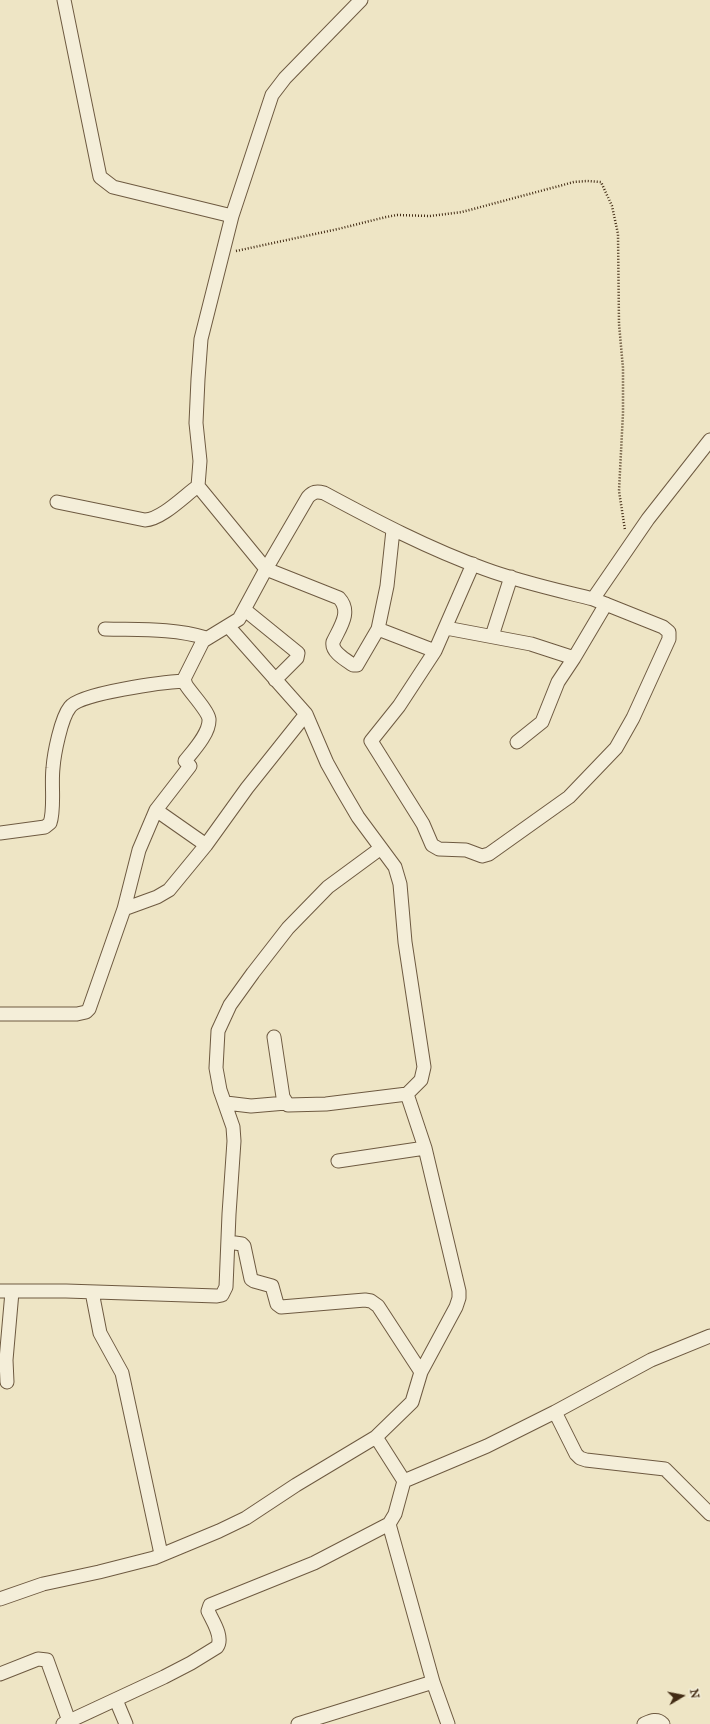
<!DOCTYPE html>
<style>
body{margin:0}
#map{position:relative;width:710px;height:1724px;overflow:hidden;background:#eee5c5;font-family:"IM FELL Great Primer",serif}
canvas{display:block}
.north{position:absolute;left:662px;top:1676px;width:40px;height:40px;-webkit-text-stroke:3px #f4eed9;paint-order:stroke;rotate:80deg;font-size:11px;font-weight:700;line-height:16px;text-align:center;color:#432c15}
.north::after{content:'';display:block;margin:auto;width:14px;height:18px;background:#432c15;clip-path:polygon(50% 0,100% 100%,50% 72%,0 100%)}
</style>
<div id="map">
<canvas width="710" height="1724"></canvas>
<div class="north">N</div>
</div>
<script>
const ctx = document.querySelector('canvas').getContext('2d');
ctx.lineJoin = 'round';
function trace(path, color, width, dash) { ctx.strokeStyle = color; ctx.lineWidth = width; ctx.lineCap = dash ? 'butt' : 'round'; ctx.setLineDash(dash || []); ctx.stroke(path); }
const street = new Path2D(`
 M64 0 100 177 113 187 232 216 201 339 198 379 196 423 200 461 198 486 266 569 308 497C313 492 316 491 324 493 376 521 429 549 485 569 520 582 557 590 593 599L648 519 710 440
 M232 216 272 95 285 78 361 0
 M57 502 145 520C162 519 184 496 198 486
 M245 610 298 653 297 658 275 680
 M228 626 306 714 247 788 206 845 156 810 190 766 185 761C193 751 210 733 209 719 208 711 191 693 186 685L184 679 203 641 239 619 266 569 339 598C352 612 340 627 333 642 331 652 346 660 353 665H357L378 629 387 586 393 530
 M446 628 531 644 574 658 606 604
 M105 629C139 630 173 628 206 638
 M378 629 435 651 473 564
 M492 636 511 577
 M435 651 399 706 371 741 423 824 432 845 439 849 466 850 482 856 489 854 569 797 616 748 633 718 669 639V632L663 627 593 599
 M517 742 542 722 558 682 574 658
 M0 833 45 827 50 823C55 809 51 784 53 768 54 754 61 718 70 707 80 693 165 682 184 681
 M124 909 139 850 156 810
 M0 1014H77L86 1012 89 1009 124 909 157 897 169 890 206 845
 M274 1037 283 1097 288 1105 326 1104 407 1094 421 1080 424 1067 405 942 400 884 395 867 358 817 341 788 327 763 306 714
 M226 1103 251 1106 286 1103
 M338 1161 425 1148
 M228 1242 242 1244 244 1246 251 1279 254 1281 272 1286 277 1304 281 1307 365 1300 371 1301 378 1306 421 1372
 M0 1291H66L217 1296 222 1295 226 1287 229 1214 234 1141 233 1127 220 1090 216 1068 218 1031 230 1005 253 973 288 928 328 887 381 848
 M92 1292 100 1333 122 1373 161 1554
 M7 1382 6 1360 12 1292
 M555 1412 651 1360 710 1336
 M404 1481 487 1446 555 1412 576 1454 580 1458 586 1460 665 1469 710 1514
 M0 1599 43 1584 99 1572 154 1558 219 1531 246 1518 296 1485 376 1437 412 1402 421 1372 456 1307 459 1298V1291L425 1148 407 1094
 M0 1674 38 1659 47 1660 69 1721
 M433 1682 448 1724
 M116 1700 126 1724
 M63 1724 164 1677 191 1663 217 1647C224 1637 212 1620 208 1611L210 1605 314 1563 389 1524 395 1514 404 1481 376 1437
 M298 1724 433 1682 389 1524
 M644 1724C651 1721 657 1718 663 1724`);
trace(street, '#6e5a41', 15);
trace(new Path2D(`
 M236 251 338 229 386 217 397 215 430 216 462 212 574 182 587 181 601 182 612 206 618 234 619 324 623 368V413L619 491 625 530`), '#432c15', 2.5, [1, 2]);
trace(street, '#f4eed9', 13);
</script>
